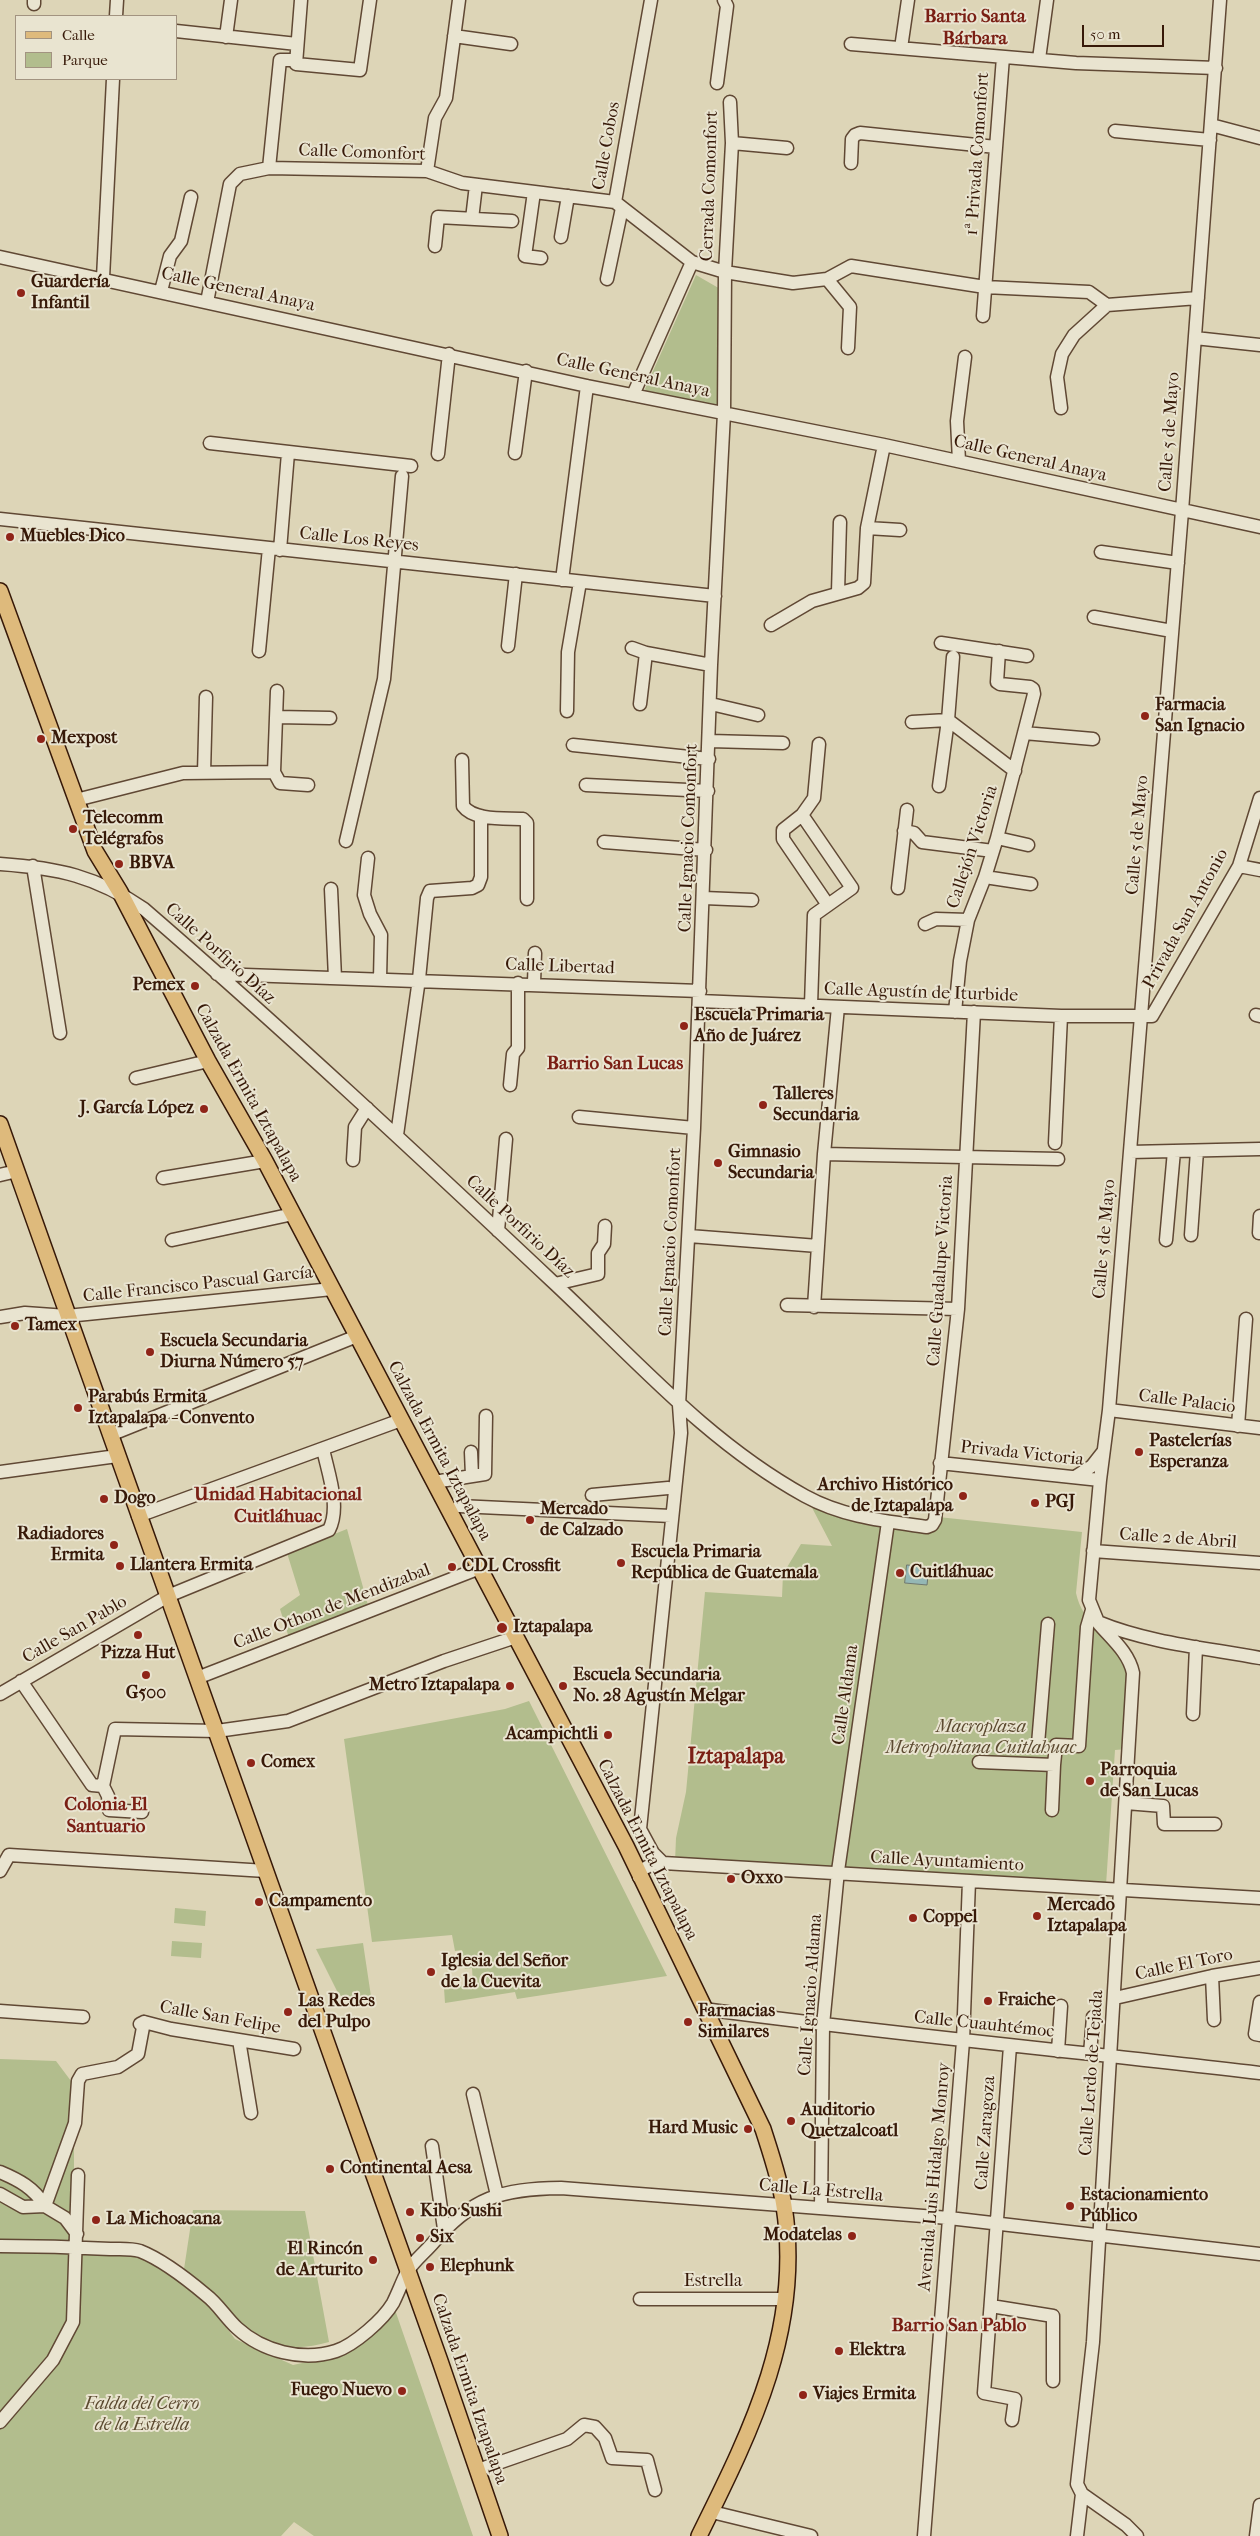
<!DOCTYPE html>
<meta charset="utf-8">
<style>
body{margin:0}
#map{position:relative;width:1260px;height:2536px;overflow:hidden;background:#ddd5b7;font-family:"IM FELL French Canon",serif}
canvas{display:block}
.legend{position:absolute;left:15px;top:15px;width:162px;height:65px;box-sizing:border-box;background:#e9e4d0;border:1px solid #a29380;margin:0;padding:6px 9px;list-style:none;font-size:15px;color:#371908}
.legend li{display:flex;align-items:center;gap:10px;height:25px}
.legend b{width:25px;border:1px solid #a29380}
.scale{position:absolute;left:1082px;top:25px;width:82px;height:22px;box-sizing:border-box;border:2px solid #371908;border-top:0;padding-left:6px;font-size:15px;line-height:18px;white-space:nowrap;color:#371908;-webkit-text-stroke:4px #e9e4d0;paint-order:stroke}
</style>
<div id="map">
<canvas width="1260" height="2536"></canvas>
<ul class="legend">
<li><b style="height:6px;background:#deba7c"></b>Calle</li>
<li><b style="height:14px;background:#b2bd8d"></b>Parque</li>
</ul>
<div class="scale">50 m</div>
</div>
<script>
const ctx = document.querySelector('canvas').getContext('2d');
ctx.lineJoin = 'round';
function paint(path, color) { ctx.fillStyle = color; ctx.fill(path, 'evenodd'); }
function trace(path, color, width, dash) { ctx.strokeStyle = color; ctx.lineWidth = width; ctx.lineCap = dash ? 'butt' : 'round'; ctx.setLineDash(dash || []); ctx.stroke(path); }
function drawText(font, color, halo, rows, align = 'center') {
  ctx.font = font + ' "IM FELL French Canon",serif'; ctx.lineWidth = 4; ctx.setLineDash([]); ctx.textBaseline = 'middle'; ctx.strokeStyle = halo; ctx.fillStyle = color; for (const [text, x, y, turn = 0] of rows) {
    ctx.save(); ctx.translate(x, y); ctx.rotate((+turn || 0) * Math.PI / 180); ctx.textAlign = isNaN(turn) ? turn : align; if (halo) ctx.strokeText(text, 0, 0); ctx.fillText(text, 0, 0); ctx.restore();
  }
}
paint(new Path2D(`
 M696 275 722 290 718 410 649 396 645 389Z
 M808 1500 930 1531 938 1517 1082 1532 1076 1593C1082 1622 1109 1641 1128 1662L1127 1749 1115 1750 1106 1885 675 1862 676 1838 686 1792 705 1592 782 1597 783 1574 801 1544 832 1546Z
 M347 1529 369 1609 290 1641 280 1609 300 1595 287 1553Z
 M529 1701 667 1976 517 1999 515 1992 445 2003 444 1988 473 1984 472 1968 465 1969 462 1950 455 1951 452 1935 372 1942 344 1739 505 1709Z
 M175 1908 206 1911 205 1926 174 1923Z
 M172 1941 202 1943 201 1958 171 1956Z
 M363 1943 372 2003 365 2005 339 1995 316 1949Z
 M0 2059 56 2061 74 2085V2249L132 2251 202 2296 235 2339 293 2365 339 2355 393 2304 473 2536H314L294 2522 281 2536H0Z
 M193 2210 305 2211 329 2342C313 2346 296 2350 280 2345 244 2334 212 2294 184 2269Z`), '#b2bd8d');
const water = new Path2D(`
 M907 1565 929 1567 927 1585 905 1583Z`);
paint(water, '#94b7b5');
trace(water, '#6f7870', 1);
const minor = new Path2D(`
 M301 0 296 64 360 70 370 0
 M1220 0 1182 511 1109 1410 1100 1480 1089 1600 1098 1622C1149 1643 1206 1648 1260 1658
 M34 4V0
 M116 16 117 0
 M176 31 297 44
 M454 36 511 44
 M226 37 231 0
 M851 44 1076 63 1216 68
 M901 48 908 0
 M1039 59 1047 0
 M717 83 727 6 724 0
 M1211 125 1260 138
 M1115 131 1210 140
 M732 143 787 148
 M851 163 852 139 855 135 860 133 996 147
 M269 168 280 60H296
 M427 171 435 118 446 98 459 0
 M534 192 525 256 541 258
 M615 202 692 262 725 272 793 283 827 279 851 266 985 287 1089 292 1107 305
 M615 202 651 0
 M472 219 476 185
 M561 237 568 196
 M435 246 438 217 512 221
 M0 257 587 386 884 445 1260 527
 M103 278 113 79
 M607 279 622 208
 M827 279 850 307 848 348
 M161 291 170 256 181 241 191 197
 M207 302 230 184 240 174 269 168 427 171 462 183 615 202
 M983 316 1003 57
 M1195 338 1260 345
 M633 395 692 262
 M1061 408 1057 377 1062 354 1074 335 1107 305 1198 298
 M210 443 411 466
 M515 453 526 371
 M438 454 449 354
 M959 461 957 421 965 357
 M0 519 715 596
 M867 528 900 530
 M280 550 288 453
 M1101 552 1178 563
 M562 580 587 386
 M838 592 840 522
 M1094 617 1172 631
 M771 625 812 601 858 588 864 583 867 528 884 445
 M941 643 1027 656
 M508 646 516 574
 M632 648 646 653 711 665
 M259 651 269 548
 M640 704 646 653
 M711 704 758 715
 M567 711 568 652 580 582
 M276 717 330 718
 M912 722 948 720 1015 771
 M1024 733 1093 739
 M710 741 783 743
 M573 745 709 759
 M462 760 463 806C474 821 505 818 523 819L527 823V899
 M274 772 280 783 308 785
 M204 773 206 697
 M586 785 708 791
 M939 786 948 720 953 657
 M76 800 183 773 274 772 277 691
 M802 815 783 830V839L828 905
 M904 831 914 833 922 842 993 851
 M997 838 1028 845
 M346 841 384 679 402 476
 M604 842 706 850
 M368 858 364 895 370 914 381 935 380 979
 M0 864C58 868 96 876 144 909 284 1030 419 1156 554 1283 634 1358 707 1442 805 1496 843 1517 885 1521 927 1527L932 1525 935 1520 958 1309 974 1012
 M33 866 60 1033
 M1239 866 1260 870
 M985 877 1031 884
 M898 888 907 810
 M331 889 335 978
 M704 898 752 900
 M925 924 936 919 968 920
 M217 974 700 991
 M534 983 535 953
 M699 1001 1061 1016H1152L1239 866 1260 798
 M811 1005 814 915 852 888 802 815 814 798 819 744
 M955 1012 960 961 968 920 985 877 997 838 1034 694 1033 689 1030 687 1000 684 997 682 999 651
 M1256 1015 1260 1016
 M136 1078 208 1061
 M510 1085 513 1054 518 1048V983
 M579 1117 694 1128
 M397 1135 419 979 427 898 430 891 472 888 478 885 481 877V816
 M1055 1143 1061 1016
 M1130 1152 1260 1149
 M824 1154 1058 1159
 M353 1160 355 1127 367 1108
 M0 1175 17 1171
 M163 1178 265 1161
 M498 1231 506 1139
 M1259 1233 1260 1216
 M1191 1235 1197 1151
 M689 1236 818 1246
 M172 1240 293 1214
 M1166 1240 1174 1151
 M555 1284 598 1274V1253L604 1244 605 1226
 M787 1305 958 1309
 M814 1307 824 1154 838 1007
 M0 1317 25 1313 67 1316 332 1289
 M1109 1410 1260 1428
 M1238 1426 1246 1319
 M110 1435 357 1336
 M471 1452 472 1476
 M940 1463 1100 1480
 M0 1472 117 1456
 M1075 1477 1092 1466 1103 1452
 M434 1482 485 1474 486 1416
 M592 1495 668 1488
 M459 1506 671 1516
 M138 1516 401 1420
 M1093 1551 1260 1563
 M197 1678 480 1568
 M21 1681 92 1785 103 1786
 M0 1694 168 1596 329 1530C341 1507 328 1473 323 1449
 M1193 1714 1196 1647
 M1038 1744 1048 1624
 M979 1762 1054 1765 1056 1745 1079 1746 1087 1627 1092 1610
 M1126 1803 1163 1806 1164 1824H1215
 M1052 1810 1054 1765
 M142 1812 109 1810 108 1796 103 1786 115 1729 217 1731 288 1721 444 1661 516 1637
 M9 1855 266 1871
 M663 1863 653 1853 640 1829 681 1433 679 1405 694 1128 711 665 724 413 725 272 732 143 730 102
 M0 1871 9 1855
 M639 1877 641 1870 653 1864 663 1863 1260 1898
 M1212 1976 1214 2020
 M1115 1998 1212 1976 1260 1968
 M1260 2002 1255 2034 1260 2035
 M704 2009C889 2034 1075 2051 1260 2073
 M0 2011 83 2017
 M140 2024 144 2022 171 2029 294 2049
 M239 2040 251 2113
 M1010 2046 984 2393 1015 2399 1012 2420
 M1058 2051 1061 2006
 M1090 2054 1093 2017
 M473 2094 497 2195
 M432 2146 444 2229
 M0 2172C19 2180 34 2188 45 2206
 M0 2194 23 2207 45 2206 65 2218 77 2234
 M45 2206 75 2123 78 2081 82 2074 118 2067 138 2054 144 2022
 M821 2208 823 2025 838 1871 888 1522
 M0 2246C37 2246 73 2247 110 2249 119 2249 131 2248 140 2251 163 2260 187 2279 206 2295 218 2304 226 2318 237 2328 262 2351 302 2362 336 2351 354 2345 383 2320 393 2303 398 2293 402 2282 407 2272 413 2262 424 2253 432 2244 472 2197 501 2189 561 2188L949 2218 1260 2254
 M640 2299H786
 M991 2306 1053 2316V2381
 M0 2422 53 2360 73 2322 78 2175
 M478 2470 567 2439 584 2425 595 2427 605 2438 612 2458 647 2460 655 2490
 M1082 2494 1126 2525 1137 2536
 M712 2512 811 2536
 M924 2536 963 2041 969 1881
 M1077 2536 1082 2494 1077 2484 1093 2342 1133 1673C1129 1653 1112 1639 1099 1624
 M1256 2536 1260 2505`);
const major = new Path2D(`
 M0 591 95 851 120 892 208 1061 265 1161 626 1846 763 2129C771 2154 780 2180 784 2206 803 2328 751 2431 699 2536
 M0 1124 440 2361 500 2536`);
trace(minor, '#604834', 15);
trace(major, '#371908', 18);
trace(minor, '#e9e4d0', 12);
trace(major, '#deba7c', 15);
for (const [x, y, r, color] of [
 [21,293,5,"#8f2418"],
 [10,537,5,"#8f2418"],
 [1145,716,5,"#8f2418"],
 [41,739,5,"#8f2418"],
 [73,829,5,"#8f2418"],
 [119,864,5,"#8f2418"],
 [195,986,5,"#8f2418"],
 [684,1026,5,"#8f2418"],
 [763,1105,5,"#8f2418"],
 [204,1109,5,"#8f2418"],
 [718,1163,5,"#8f2418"],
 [15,1326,5,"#8f2418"],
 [150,1352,5,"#8f2418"],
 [78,1408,5,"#8f2418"],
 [1139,1452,5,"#8f2418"],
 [963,1496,5,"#8f2418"],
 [104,1499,5,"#8f2418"],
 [1035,1503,5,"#8f2418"],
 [530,1520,5,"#8f2418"],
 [114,1545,5,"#8f2418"],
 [621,1563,5,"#8f2418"],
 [120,1566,5,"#8f2418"],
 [452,1567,5,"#8f2418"],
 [900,1573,5,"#8f2418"],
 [502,1628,6,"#8f2418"],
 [138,1635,5,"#8f2418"],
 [146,1675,5,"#8f2418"],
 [510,1686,5,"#8f2418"],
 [563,1686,5,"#8f2418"],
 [608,1735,5,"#8f2418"],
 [251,1763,5,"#8f2418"],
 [1090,1781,5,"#8f2418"],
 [731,1879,5,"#8f2418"],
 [259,1902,5,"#8f2418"],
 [1037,1916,5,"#8f2418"],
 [913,1918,5,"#8f2418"],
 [431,1972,5,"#8f2418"],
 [988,2001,5,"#8f2418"],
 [288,2012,5,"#8f2418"],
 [688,2022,5,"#8f2418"],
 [791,2121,5,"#8f2418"],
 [748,2129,5,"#8f2418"],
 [330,2169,5,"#8f2418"],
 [1070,2206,5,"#8f2418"],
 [410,2212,5,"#8f2418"],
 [96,2220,5,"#8f2418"],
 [852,2236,5,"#8f2418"],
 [420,2238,5,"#8f2418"],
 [373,2260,5,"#8f2418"],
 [430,2267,5,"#8f2418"],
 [839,2351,5,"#8f2418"],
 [402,2391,5,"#8f2418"],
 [803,2395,5,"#8f2418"]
]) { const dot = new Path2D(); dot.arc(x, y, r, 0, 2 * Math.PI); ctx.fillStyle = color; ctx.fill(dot); trace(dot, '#e9e4d0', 2); }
drawText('18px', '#371908', '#e9e4d0', [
 ["Calle Cobos",607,146,-80],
 ["Calle Comonfort",362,153,2],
 ["1ª Privada Comonfort",978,154,-86],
 ["Cerrada Comonfort",710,186,-88],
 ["Calle General Anaya",238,290,12],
 ["Calle General Anaya",633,376,12],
 ["Calle 5 de Mayo",1170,432,-86],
 ["Calle General Anaya",1030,459,13],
 ["Calle Los Reyes",359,540,6],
 ["Calle 5 de Mayo",1138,835,-85],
 ["Calle Ignacio Comonfort",689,838,-88],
 ["Callejón Victoria",973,847,-72],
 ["Privada San Antonio",1186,919,-61],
 ["Calle Porfirio Díaz",220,954,42],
 ["Calle Libertad",560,967,2],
 ["Calle Agustín de Iturbide",921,993,2],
 ["Calzada Ermita Iztapalapa",248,1093,61],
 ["Calle Porfirio Díaz",520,1227,43],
 ["Calle 5 de Mayo",1105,1239,-85],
 ["Calle Ignacio Comonfort",671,1242,-87],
 ["Calle Guadalupe Victoria",941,1271,-86],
 ["Calle Francisco Pascual García",198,1285,-6],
 ["Calle Palacio",1187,1402,7],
 ["Calzada Ermita Iztapalapa",439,1451,62],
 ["Privada Victoria",1022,1454,6],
 ["Calle 2 de Abril",1178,1539,4],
 ["Calle Othon de Mendizabal",332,1607,-21],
 ["Calle San Pablo",75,1630,-30],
 ["Calle Aldama",846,1695,-82],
 ["Calzada Ermita Iztapalapa",647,1850,63],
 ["Calle Ayuntamiento",947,1862,3],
 ["Calle El Toro",1184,1965,-12],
 ["Calle Ignacio Aldama",811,1995,-86],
 ["Calle San Felipe",220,2018,10],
 ["Calle Cuauhtémoc",984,2025,6],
 ["Calle Lerdo de Tejada",1092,2073,-86],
 ["Calle Zaragoza",986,2133,-86],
 ["Avenida Luis Hidalgo Monroy",935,2177,-85],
 ["Calle La Estrella",821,2191,5],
 ["Estrella",713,2282],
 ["Calzada Ermita Iztapalapa",469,2389,71]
]);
drawText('bold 18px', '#371908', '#e9e4d0', [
 ["Guardería",31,283],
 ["Infantil",31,304],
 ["Muebles Dico",20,537],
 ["Farmacia",1155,706],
 ["San Ignacio",1155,727],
 ["Mexpost",51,739],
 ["Telecomm",83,819],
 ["Telégrafos",83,840],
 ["BBVA",129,864],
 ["Pemex",185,986,"right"],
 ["Escuela Primaria",694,1016],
 ["Año de Juárez",694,1037],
 ["Talleres",773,1095],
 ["Secundaria",773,1116],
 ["J. García López",194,1109,"right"],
 ["Gimnasio",728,1153],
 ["Secundaria",728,1174],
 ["Tamex",25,1326],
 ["Escuela Secundaria",160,1342],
 ["Diurna Número 57",160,1363],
 ["Parabús Ermita",88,1398],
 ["Iztapalapa - Convento",88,1419],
 ["Pastelerías",1149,1442],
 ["Esperanza",1149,1463],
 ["Archivo Histórico",953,1486,"right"],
 ["de Iztapalapa",953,1507,"right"],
 ["Dogo",114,1499],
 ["PGJ",1045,1503],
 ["Mercado",540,1510],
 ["de Calzado",540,1531],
 ["Radiadores",104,1535,"right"],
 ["Ermita",104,1556,"right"],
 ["Escuela Primaria",631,1553],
 ["República de Guatemala",631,1574],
 ["Llantera Ermita",130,1566],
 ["CDL Crossfit",462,1567],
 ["Cuitláhuac",910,1573],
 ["Iztapalapa",513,1628],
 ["Pizza Hut",138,1654,"center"],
 ["Escuela Secundaria",573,1676],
 ["No. 28 Agustín Melgar",573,1697],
 ["Metro Iztapalapa",500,1686,"right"],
 ["G500",146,1694,"center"],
 ["Acampichtli",598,1735,"right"],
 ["Comex",261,1763],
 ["Parroquia",1100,1771],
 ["de San Lucas",1100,1792],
 ["Oxxo",741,1879],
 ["Campamento",269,1902],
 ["Mercado",1047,1906],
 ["Iztapalapa",1047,1927],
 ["Coppel",923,1918],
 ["Iglesia del Señor",441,1962],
 ["de la Cuevita",441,1983],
 ["Fraiche",998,2001],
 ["Las Redes",298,2002],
 ["del Pulpo",298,2023],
 ["Farmacias",698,2012],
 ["Similares",698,2033],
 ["Auditorio",801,2111],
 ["Quetzalcoatl",801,2132],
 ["Hard Music",738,2129,"right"],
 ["Continental Aesa",340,2169],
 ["Estacionamiento",1080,2196],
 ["Público",1080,2217],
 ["Kibo Sushi",420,2212],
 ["La Michoacana",106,2220],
 ["Modatelas",842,2236,"right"],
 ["Six",430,2238],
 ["El Rincón",363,2250,"right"],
 ["de Arturito",363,2271,"right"],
 ["Elephunk",440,2267],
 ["Elektra",849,2351],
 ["Fuego Nuevo",392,2391,"right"],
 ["Viajes Ermita",813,2395]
], 'left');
drawText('italic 18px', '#5c4a30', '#e9e4d0', [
 ["Macroplaza",981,1728],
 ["Metropolitana Cuitlahuac",981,1749],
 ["Falda del Cerro",142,2405],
 ["de la Estrella",142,2426]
]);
drawText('bold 19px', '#7a1f14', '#e9e4d0', [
 ["Barrio Santa",975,17],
 ["Bárbara",975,39],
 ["Barrio San Lucas",615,1064],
 ["Unidad Habitacional",278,1495],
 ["Cuitláhuac",278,1517],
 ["Colonia El",106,1805],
 ["Santuario",106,1827],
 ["Barrio San Pablo",959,2326]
]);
drawText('bold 22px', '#7a1f14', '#e9e4d0', [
 ["Iztapalapa",736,1758]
]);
</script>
